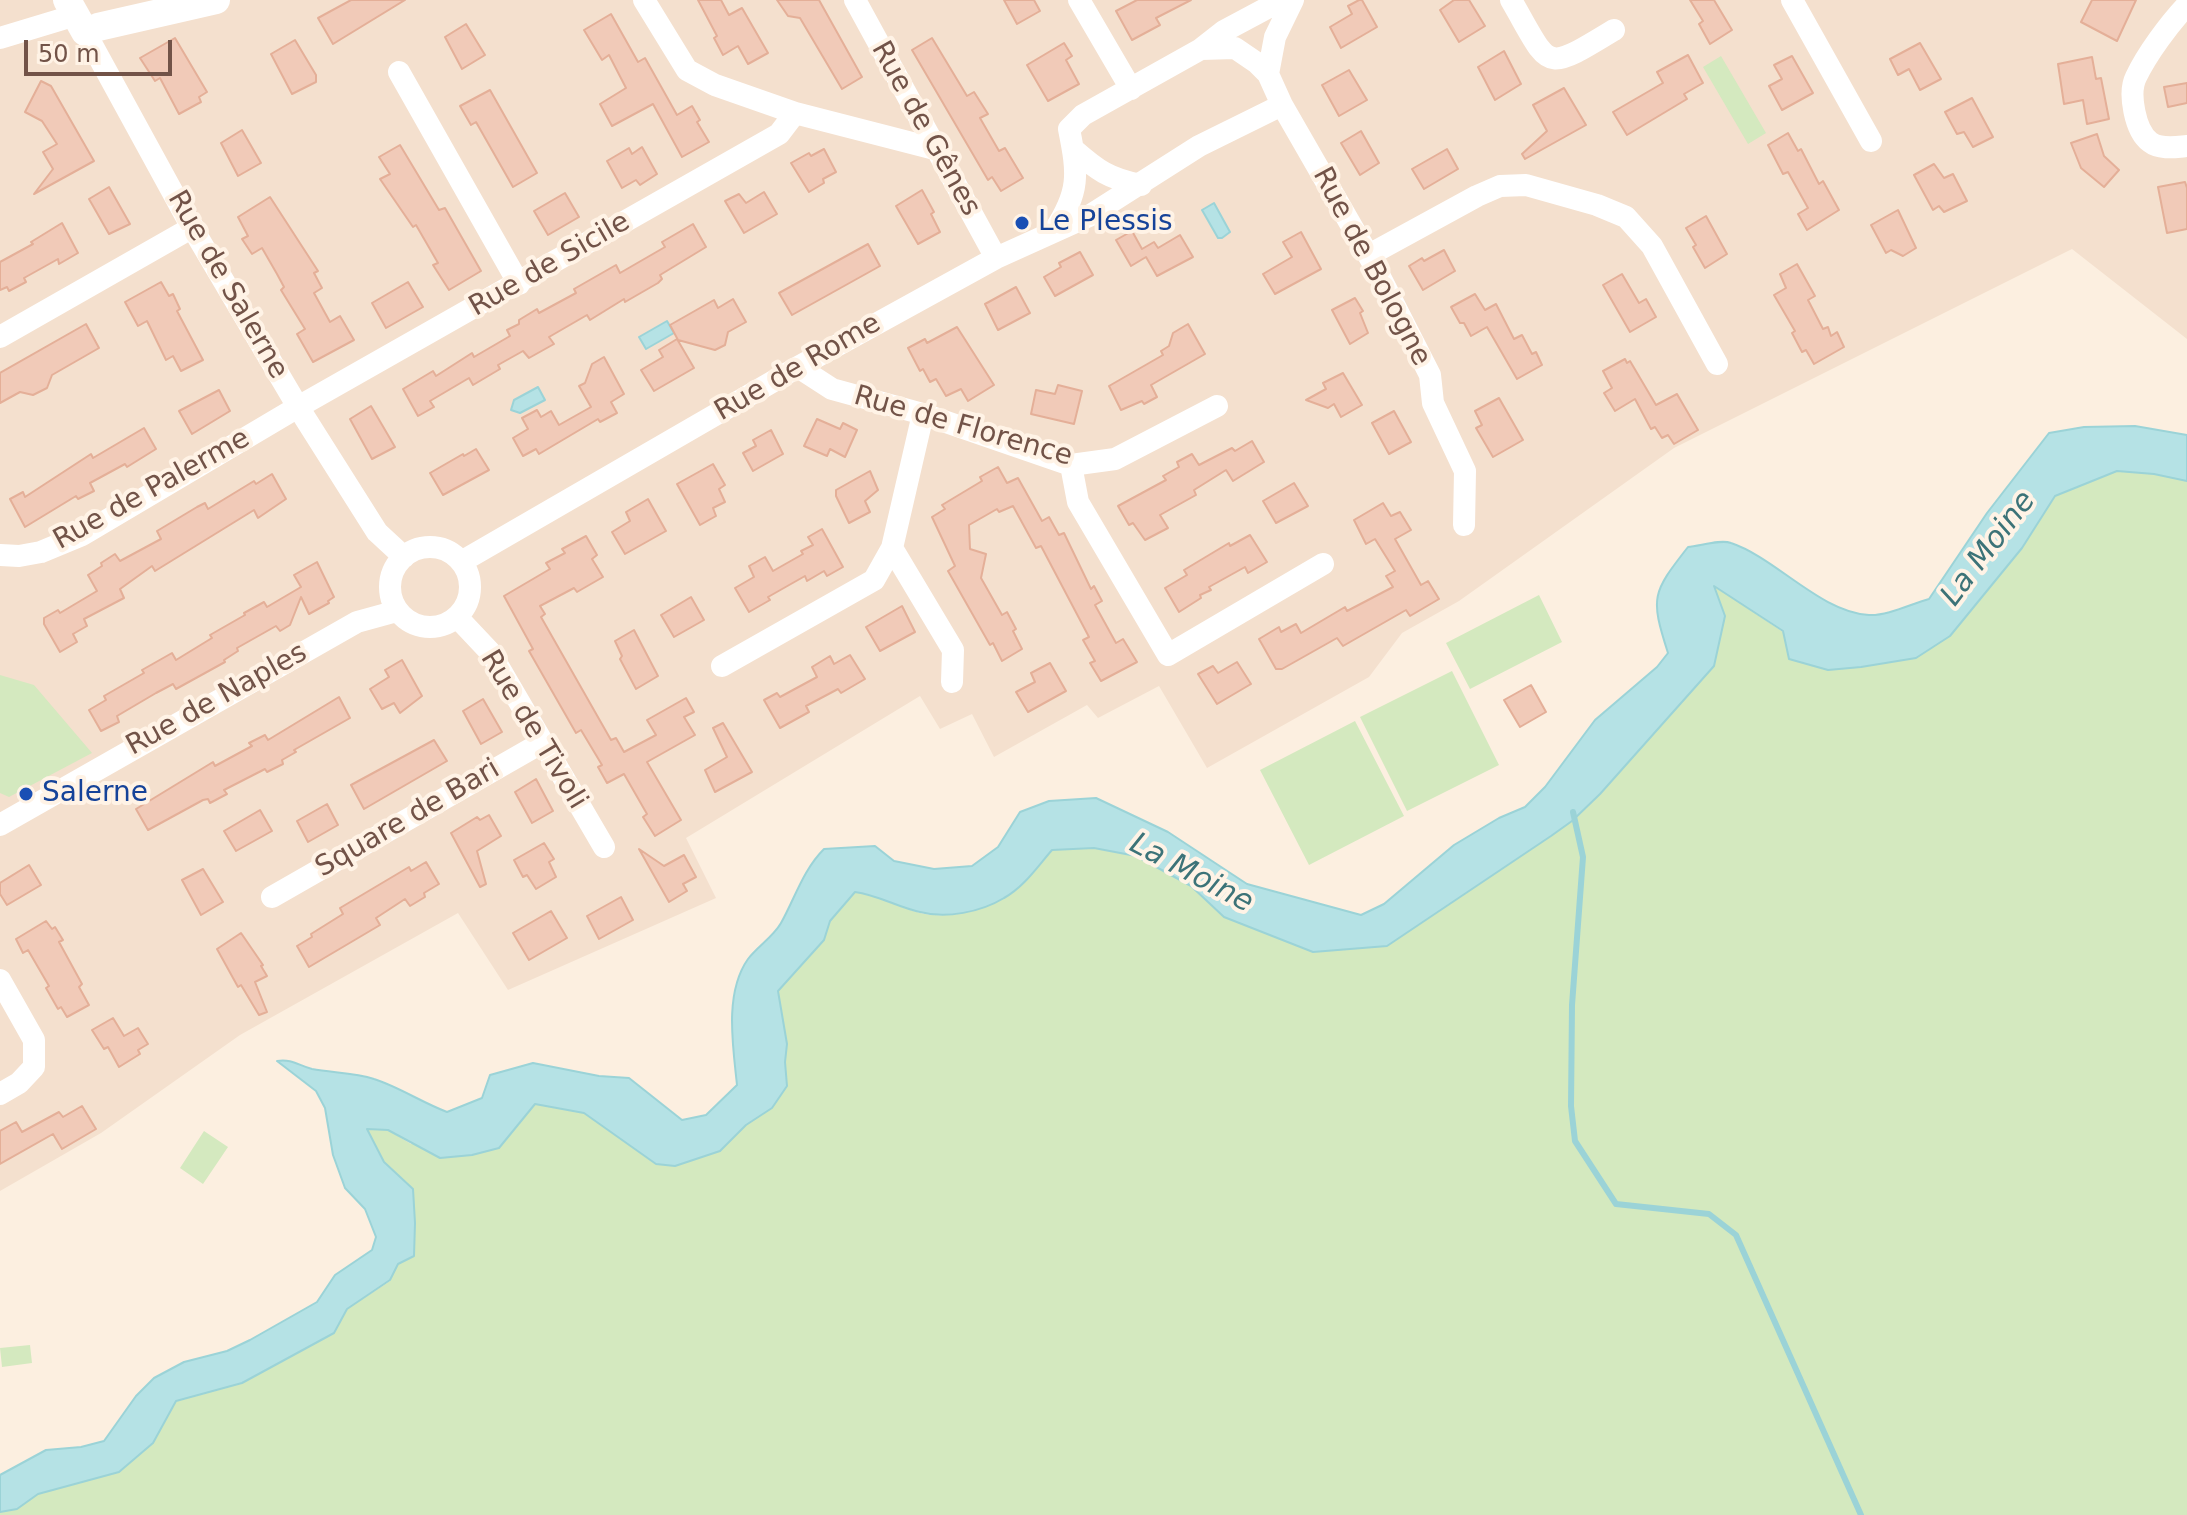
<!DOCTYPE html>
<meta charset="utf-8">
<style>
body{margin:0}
#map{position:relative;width:2187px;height:1515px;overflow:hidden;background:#fcefe0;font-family:"DejaVu Sans",sans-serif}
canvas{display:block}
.scale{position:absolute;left:24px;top:40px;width:148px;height:36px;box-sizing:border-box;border:4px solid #725348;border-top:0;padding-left:10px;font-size:24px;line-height:28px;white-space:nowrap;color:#725348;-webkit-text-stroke:6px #fff3e6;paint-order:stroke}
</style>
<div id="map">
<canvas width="2187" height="1515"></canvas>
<div class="scale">50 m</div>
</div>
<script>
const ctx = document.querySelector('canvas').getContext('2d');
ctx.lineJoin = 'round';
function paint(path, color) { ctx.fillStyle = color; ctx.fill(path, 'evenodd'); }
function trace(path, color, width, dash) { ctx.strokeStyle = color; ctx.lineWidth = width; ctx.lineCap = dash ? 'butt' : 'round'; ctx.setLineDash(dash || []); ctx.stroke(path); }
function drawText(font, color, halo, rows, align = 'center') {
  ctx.font = font + ' "DejaVu Sans",sans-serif'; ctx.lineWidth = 8; ctx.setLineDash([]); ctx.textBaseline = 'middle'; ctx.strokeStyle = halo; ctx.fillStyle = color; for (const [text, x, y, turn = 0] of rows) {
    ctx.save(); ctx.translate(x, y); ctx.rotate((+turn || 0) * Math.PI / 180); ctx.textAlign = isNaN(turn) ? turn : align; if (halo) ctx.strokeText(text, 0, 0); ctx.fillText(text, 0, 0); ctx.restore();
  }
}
paint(new Path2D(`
 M0 0H2187V339L2072 249 1674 448 1459 601 1402 633 1369 677 1207 768 1159 686 1098 718 1087 705 994 757 972 714 940 729 920 696 686 838 716 898 508 990 458 913 240 1035 101 1133 0 1191Z`), '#f4e0ce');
paint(new Path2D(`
 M1721 56 1766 133 1748 144 1703 67Z
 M2117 471 2154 474 2187 481V1515H0V1512L17 1509 38 1494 119 1472 153 1443 176 1401 199 1394 334 1333 347 1309 390 1281 398 1264 414 1256 413 1189 384 1162 366 1129 388 1130 411 1144 499 1148 535 1104 584 1113 657 1164 720 1151 746 1125 772 1108 787 1086 785 1062 787 1044 778 991 824 940 830 921 855 892C878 896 898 907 920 913 946 919 981 912 1004 898 1024 887 1038 866 1052 850L1094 848 1136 856 1191 886 1224 917 1313 952 1387 946 1572 821 1685 699 1714 666 1725 617 1713 585 1783 632 1828 670 1861 667 1916 658 1950 636 2022 548 2054 496Z
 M1539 595 1562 642 1470 689 1446 643Z
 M1452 671 1499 765 1407 811 1360 717Z
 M0 675 34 685 92 753 9 797 0 793Z
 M1355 721 1404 816 1309 865 1260 770Z
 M204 1131 228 1147 203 1184 180 1168Z
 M30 1345 32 1363 2 1367 0 1348Z`), '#d4e9bf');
const water = new Path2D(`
 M1214 203 1230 232 1222 238H1218L1202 210Z
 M667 321 674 333 646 349 639 337Z
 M538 387 545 400 520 413 511 410 514 400Z
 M2135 426 2187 435V481L2154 474 2117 471 2055 496 2022 548 1950 636 1916 658 1861 667 1828 670 1789 659 1783 631 1714 586 1725 616 1714 666 1600 794 1572 821 1551 836 1387 946 1313 952 1224 917 1191 886 1136 856 1094 848 1052 850C1038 866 1024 887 1004 898 981 912 946 919 920 912 897 907 878 895 855 892L830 921 824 940 778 991 787 1044 785 1062 787 1086 772 1108 746 1125 720 1151 675 1166 656 1164 584 1113 535 1104 499 1148 472 1155 440 1158 388 1130 367 1129 384 1162 413 1189 415 1223 414 1256 398 1264 390 1280 347 1309 334 1333 242 1383 176 1401 153 1443 119 1472 38 1494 17 1509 0 1512V1475L46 1450 81 1447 104 1441 136 1396 154 1378 184 1362 227 1351 250 1340 317 1302 335 1275 372 1250 376 1237 365 1209 345 1188 333 1155 325 1108 316 1091 277 1061C293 1059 297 1065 312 1069 332 1073 354 1072 374 1079 399 1087 421 1102 447 1112L482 1098 490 1075 533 1063 599 1076 629 1078 682 1120 706 1115 737 1085C733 1046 724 993 748 959 758 946 773 937 781 923 795 898 803 870 824 849L875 846 894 861 934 869 972 866 998 847 1020 812 1049 801 1096 798 1168 832 1247 884 1361 915 1384 904 1454 845 1499 818 1525 807 1545 787 1595 720 1657 667 1668 653C1650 597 1652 593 1688 547 1700 546 1721 539 1731 543 1776 558 1820 612 1869 615 1887 616 1911 604 1929 599L1987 513 2049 433 2084 427Z`);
paint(water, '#b5e2e5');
trace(water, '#9bd3d7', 2);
trace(new Path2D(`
 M1573 812 1583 857 1572 1005 1571 1106 1575 1141 1616 1204 1709 1214 1736 1235 1861 1515`), '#9bd3d7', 6);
const building = new Path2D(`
 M351 0H405L333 44 318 18Z
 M698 0H721L729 15 742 8 768 53 748 64 738 46 723 55 714 38 717 36Z
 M777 0H819L862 77 842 89 800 18 788 16Z
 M1004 0H1034L1040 11 1017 24Z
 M1137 0H1191L1156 18 1160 25 1132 40 1116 11Z
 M1359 0H1362L1377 27 1341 48 1330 27 1352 14 1348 6Z
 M1454 0H1469L1485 26 1459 42 1440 10Z
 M1690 0H1714L1732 30 1710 44 1699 24 1703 21Z
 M2092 0H2136L2117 41 2081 22Z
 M611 14 638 62 645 58 677 115 692 106 700 120 697 122 709 142 682 157 653 104 612 126 600 104 626 88 609 55 602 60 584 30Z
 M466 24 485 55 462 69 445 37Z
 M175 38 207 92 199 97 201 102 179 114 160 78 155 81 140 58Z
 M932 38 967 96 974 92 988 114 980 118 999 151 1005 148 1023 178 1001 191 992 177 988 180 912 50Z
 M295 40 316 75V82L292 94 271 54Z
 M1064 43 1072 56 1066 60 1079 84 1048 101 1027 65Z
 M1920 43 1941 79 1920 90 1909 69 1898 75 1890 59Z
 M1504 51 1521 84 1495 100 1478 67Z
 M1688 55 1703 83 1684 94 1687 99 1627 135 1613 112 1663 83 1657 72Z
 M1792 56 1813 93 1782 110 1769 86 1782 79 1774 65Z
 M2092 57 2096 79 2101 78 2109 119 2087 124 2083 100 2064 104 2058 64Z
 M1349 70 1367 100 1339 116 1322 85Z
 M41 81 51 86 94 161 34 194 53 169 43 152 57 144 42 121 25 112Z
 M2187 83V103L2168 107 2164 87Z
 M1564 88 1586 125 1525 159 1522 154 1547 131 1533 105Z
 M490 90 537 173 513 187 476 122 471 125 460 106Z
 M1972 98 1993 137 1973 147 1964 132 1957 134 1945 112Z
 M242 130 261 163 238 176 221 143Z
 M1361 131 1379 163 1360 175 1341 143Z
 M1788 133 1798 151 1801 149 1819 184 1823 181 1839 210 1807 230 1798 214 1808 208 1788 172 1783 174 1768 145Z
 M2097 134 2104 156 2119 170 2104 187 2081 168 2071 143Z
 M400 145 439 210 445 208 481 271 449 290 433 265 438 263 416 225 413 227 380 179 390 174 379 157Z
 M642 147 657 174 640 185 636 180 622 188 607 161 629 148 632 154Z
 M824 149 836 172 823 179 824 183 809 192 791 163 809 153 811 156Z
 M1447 149 1458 169 1424 189 1412 169Z
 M1934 164 1944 178 1953 174 1967 201 1944 212 1939 206 1933 210 1914 175Z
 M2185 182 2187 188V229L2167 233 2158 187Z
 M109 187 130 224 109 234 89 199Z
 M922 190 934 212 931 214 940 232 918 244 896 206Z
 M764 192 777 214 744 233 725 201 739 194 746 203Z
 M565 193 579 217 548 235 534 211Z
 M270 197 318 271 314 273 322 288 314 293 330 322 340 316 354 340 313 362 297 334 305 329 281 290 284 287 277 274 262 248 252 254 242 239 248 236 238 217Z
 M1898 210 1916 248 1903 256 1891 250 1886 253 1871 225Z
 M1706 216 1727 254 1705 268 1693 247 1696 245 1686 228Z
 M62 223 78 253 59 264 58 259 24 278 26 282 9 291 7 287 0 290V262L33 244 31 242Z
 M693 224 706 247 660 275 662 279 658 283 625 302 624 299 590 320 587 315 549 337 554 344 529 358 523 351 498 365 500 369 473 385 469 378 430 401 434 407 418 416 403 389 433 371 436 376 472 353 474 357 510 336 507 330 519 324V320L537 309 539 313 576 293 574 289 616 265 620 273 665 247 662 242Z
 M1132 231 1142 249 1154 242 1158 248 1180 235 1193 257 1157 276 1146 257 1131 266 1116 240Z
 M1301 232 1321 269 1275 294 1263 274 1292 257 1283 242Z
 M868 244 880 266 792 315 779 293Z
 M1444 250 1455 271 1423 290 1409 266 1422 258 1424 261Z
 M1080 252 1093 275 1055 296 1044 277 1061 267 1059 263Z
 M1797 264 1815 296 1808 300 1823 329 1828 327 1831 336 1837 332 1844 347 1814 364 1806 350 1802 352 1792 333 1795 331 1774 295 1786 288 1780 274Z
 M1622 274 1639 303 1646 299 1656 317 1630 332 1603 285Z
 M161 282 169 296 173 294 180 309 177 311 203 360 181 371 173 356 166 360 147 321 138 326 125 302Z
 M408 282 423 307 386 328 372 303Z
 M1016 287 1030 313 998 330 985 304Z
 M1475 294 1485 310 1496 304 1514 339 1522 335 1532 354 1536 352 1542 365 1517 379 1487 327 1471 336 1464 323H1460L1451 307Z
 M1355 298 1363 311 1360 313 1368 333 1350 344 1332 310Z
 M733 299 746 322 728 332 725 345 715 350 678 340 670 325 714 300 718 308Z
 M86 324 99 348 52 375 47 388 33 395 20 392 0 403V373Z
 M1188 324 1205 354 1151 385 1157 397 1144 404 1142 401 1121 410 1109 386 1163 355 1161 351 1169 346 1173 333Z
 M957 327 994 385 968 401 961 389 946 396 936 379 930 382 923 369 920 371 908 348 925 339 927 343Z
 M677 339 694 368 654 391 641 370 663 357 659 350Z
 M604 357 624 394 611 402 617 413 600 422 598 419 539 454 536 449 523 456 513 438 528 429 522 418 537 410 541 417 551 411 559 425 591 407 579 386 585 383 592 364Z
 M1625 359 1627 363 1630 361 1656 405 1677 394 1698 430 1674 444 1668 435 1662 438 1655 427 1651 429 1635 399 1615 411 1604 393 1612 388 1603 371Z
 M1343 373 1362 405 1341 417 1334 404 1328 408 1306 400 1326 389 1323 383Z
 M1058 385 1082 391 1074 424 1031 414 1036 390 1055 394Z
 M219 390 230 411 192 434 179 411Z
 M1499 398 1523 440 1493 457 1476 428 1482 425 1475 411Z
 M371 406 395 447 372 459 350 419Z
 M1394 411 1411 442 1389 454 1372 423Z
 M817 419 840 429 843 423 857 430 845 457 830 449 827 456 804 446Z
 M144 428 156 449 127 467 125 464 90 483 94 491 78 499 76 496 25 527 10 499 23 492 25 497 91 454 93 458Z
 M771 430 783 454 753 471 743 453 756 446 753 440Z
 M1252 441 1264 462 1233 481 1226 470 1194 490 1196 495 1160 515 1168 528 1145 540 1133 523 1129 525 1118 506 1166 480 1163 476 1179 467 1177 462 1192 454 1199 465 1232 448 1235 451Z
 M476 449 489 470 443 495 430 473 463 454 464 456Z
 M713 464 725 485 719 489 725 502 713 508 716 516 700 525 677 484Z
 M998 467 1007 483 1018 478 1042 521 1049 517 1059 535 1064 533 1091 589 1094 586 1102 601 1095 605 1116 643 1123 639 1137 662 1101 681 1090 663 1095 661 1083 640 1089 637 1041 546 1036 548 1013 506 999 512 997 509 969 525 970 549 986 554 981 578 1002 615 1007 612 1016 629 1013 631 1022 649 1002 661 993 643 990 645 948 571 955 566 932 517 945 509 942 505 982 481 980 477Z
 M870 471 878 490 865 501 870 512 849 523 836 496V490Z
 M272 474 286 499 258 518 254 510 155 571 152 566 120 589 124 598 84 619 87 626 73 634 77 642 60 652 44 624V618L58 610 60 613 97 591 88 575 102 566 101 563 115 554 120 561 161 539 157 531 197 507 205 503 208 509 254 481 256 484Z
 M1294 483 1308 506 1276 523 1263 501Z
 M648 499 666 531 625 554 612 532 630 521 626 512Z
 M1383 503 1391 516 1400 512 1411 530 1395 539 1421 585 1428 581 1439 599 1410 616 1406 610 1343 646 1337 638 1282 669H1276L1259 639 1279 627 1281 632 1296 624 1301 633 1345 607 1347 611 1393 587 1386 576 1395 571 1375 539 1366 544 1354 520Z
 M822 529 843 567 827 576 824 571 807 581 805 576 768 597 770 600 749 612 735 588 754 577 749 566 765 557 773 571 803 554 801 551 813 545 808 537Z
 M1250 535 1267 562 1248 573 1245 567 1209 587 1211 590 1200 595 1201 598 1179 612 1165 588 1187 575 1184 570 1229 543 1230 546Z
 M586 536 597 555 592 559 603 577 577 592 574 588 540 606 545 614 541 617 611 740 616 738 624 752 656 735 647 720 686 698 694 712 684 717 695 735 647 762 681 820 655 836 643 817 647 814 624 774 607 783 598 767 602 765 581 730 576 733 529 651 533 649 504 596 550 569 546 563 565 553 562 549Z
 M317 562 334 597 328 601 329 603 309 614 301 597 290 625 280 631 276 626 237 648 238 651 224 660 225 662 176 689 173 684 156 693 117 716 119 722 101 731 89 710 106 700 104 696 144 673 142 670 172 653 176 660 212 638 210 635 245 615 244 613 264 602 267 607 301 587 294 575Z
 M691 597 704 620 674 637 661 615Z
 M902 606 915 632 880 651 866 627Z
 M634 630 658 676 636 689 620 659 622 656 615 641Z
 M850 655 865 679 841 693 838 689 806 706 809 712 780 728 764 700 777 693 780 697 817 677 812 667 830 656 834 664Z
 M402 660 422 696 400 713 394 703 382 709 370 689 389 677 385 670Z
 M1237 662 1251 684 1217 704 1198 674 1213 666 1218 673Z
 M1050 663 1066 691 1028 712 1016 692 1035 682 1031 673Z
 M1531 685 1546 712 1520 727 1504 700Z
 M339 697 350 718 294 750 296 752 282 760 283 764 267 772 265 769 224 790 227 794 210 803 208 799 203 800 148 830 136 809 213 762 215 766 252 746 249 743 265 735 268 740Z
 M483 699 502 732 481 744 463 711Z
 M723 723 752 772 715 792 705 770 727 757 713 728Z
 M434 740 447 761 364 809 351 785Z
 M536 779 553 811 532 823 515 792Z
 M327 804 338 825 308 842 297 821Z
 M260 810 272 831 236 851 224 831Z
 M489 815 501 836 477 851 486 884 480 887 451 833 477 817 480 820Z
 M544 843 554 859 549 862 556 877 536 889 527 875 523 877 514 860Z
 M639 849 664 866 684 855 696 877 683 884 687 891 669 902Z
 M426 862 439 884 424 893 425 897 410 906 405 899 376 918 380 925 309 967 297 946 312 937 311 934 343 914 340 908 409 867 411 871Z
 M29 865 41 885 7 905 0 894V883Z
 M203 869 223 902 201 915 182 880Z
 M621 897 633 920 599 939 587 916Z
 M551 911 567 938 529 960 513 933Z
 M46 921 52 929 55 927 63 940 59 942 82 984 79 987 89 1005 67 1017 61 1007 58 1009 46 988 49 986 28 950 23 953 16 939Z
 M241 933 263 965 261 966 267 976 255 982 267 1012 259 1015 241 985 238 987 217 949Z
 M113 1018 124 1036 138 1028 148 1044 138 1050 140 1054 119 1067 108 1047 104 1049 92 1030Z
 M82 1106 96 1129 62 1149 53 1134 0 1164V1131L16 1122 22 1132 59 1112 63 1117Z`);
paint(building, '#f1cab8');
trace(building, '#e4af98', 2);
trace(new Path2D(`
 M644 0 687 70 715 85 795 113 935 149
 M855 0 996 258
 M1079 0 1131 89
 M1511 0C1551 69 1542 74 1614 30
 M1792 0 1871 141
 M2187 5C2169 24 2147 54 2136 77 2128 93 2135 131 2150 142 2160 150 2176 147 2187 146
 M85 32 190 224 298 407 377 532 404 557
 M0 38 76 15
 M1201 49 1224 31 1267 8 1277 0
 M399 72 519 284
 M1268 74 1275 37 1293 0
 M1073 149C1097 170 1109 179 1141 185
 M1054 231C1080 192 1078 174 1069 129L1083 115 1201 49 1235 48 1257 63 1268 74 1282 105 1374 265 1430 375 1433 403 1465 471 1464 525
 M1369 255 1477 196 1500 186 1526 185 1597 205 1626 217 1652 246 1717 364
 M0 337 193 227
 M798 367 832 389 923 414 1071 465 1115 459 1217 406
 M1071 465 1078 502 1168 655 1323 564
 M390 587a40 40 0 1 1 80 0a40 40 0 1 1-80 0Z
 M892 548 953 650 952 682
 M0 555 19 556 41 552 82 535 298 407 779 134 795 113
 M461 562 798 367 996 258 1089 216 1199 146 1282 105
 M457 617 490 652 604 847
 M722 666 874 580 892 548 923 414
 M0 825 357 622 397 611
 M272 897 543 742
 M0 980 34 1040V1067L19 1083 0 1094`), '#fff', 22);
trace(new Path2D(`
 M67 0 85 32 98 27 216 0`), '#fff', 28);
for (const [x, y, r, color] of [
 [1022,223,8,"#1a4fb4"],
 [26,794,8,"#1a4fb4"]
]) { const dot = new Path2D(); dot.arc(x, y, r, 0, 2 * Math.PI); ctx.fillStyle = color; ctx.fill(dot); trace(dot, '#fff3e6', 3); }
drawText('28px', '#725348', '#fff3e6', [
 ["Rue de Gênes",925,129,61],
 ["Rue de Sicile",550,265,-30],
 ["Rue de Bologne",1371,267,62],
 ["Rue de Salerne",227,285,60],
 ["Rue de Rome",798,368,-30],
 ["Rue de Florence",963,427,16],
 ["Rue de Palerme",152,490,-29],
 ["Rue de Naples",217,700,-29],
 ["Rue de Tivoli",533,730,59],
 ["Square de Bari",408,819,-30]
]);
drawText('28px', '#164399', '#fff3e6', [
 ["Le Plessis",1038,223],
 ["Salerne",42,794]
], 'left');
drawText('italic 30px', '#3c7378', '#fff3e6', [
 ["La Moine",1989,549,-53],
 ["La Moine",1191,874,28]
]);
</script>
